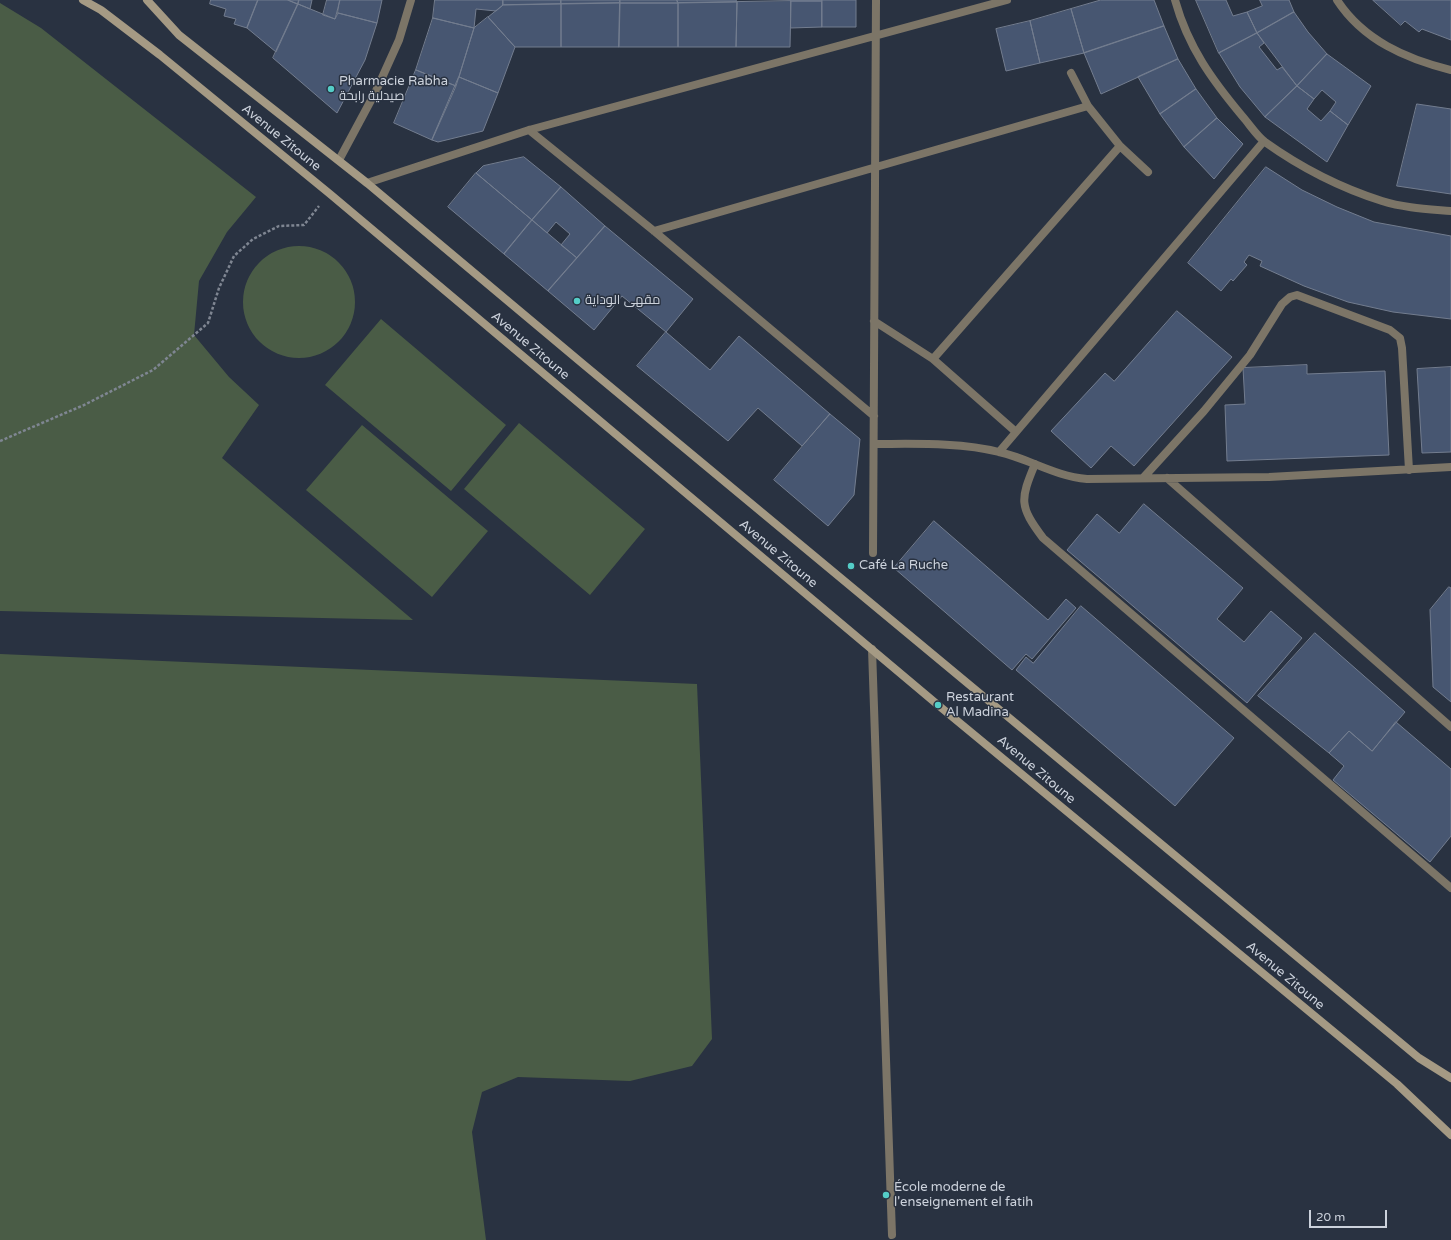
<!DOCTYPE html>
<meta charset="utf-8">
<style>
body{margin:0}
#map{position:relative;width:1451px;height:1240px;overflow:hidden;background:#293241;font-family:"Varela Round",sans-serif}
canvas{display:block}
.scale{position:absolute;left:1309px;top:1210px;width:78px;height:18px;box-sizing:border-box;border:2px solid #ccd2dc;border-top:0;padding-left:5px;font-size:12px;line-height:14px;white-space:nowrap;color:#ccd2dc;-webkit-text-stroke:3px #293241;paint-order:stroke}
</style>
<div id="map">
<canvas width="1451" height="1240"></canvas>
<div class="scale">20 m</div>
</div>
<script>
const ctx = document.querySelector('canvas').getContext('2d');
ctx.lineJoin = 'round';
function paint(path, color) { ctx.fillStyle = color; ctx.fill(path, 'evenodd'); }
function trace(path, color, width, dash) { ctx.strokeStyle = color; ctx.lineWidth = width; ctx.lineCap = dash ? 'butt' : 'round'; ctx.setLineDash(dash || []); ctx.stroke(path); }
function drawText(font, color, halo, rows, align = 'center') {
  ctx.font = font + ' "Varela Round",Cairo,sans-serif'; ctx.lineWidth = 3; ctx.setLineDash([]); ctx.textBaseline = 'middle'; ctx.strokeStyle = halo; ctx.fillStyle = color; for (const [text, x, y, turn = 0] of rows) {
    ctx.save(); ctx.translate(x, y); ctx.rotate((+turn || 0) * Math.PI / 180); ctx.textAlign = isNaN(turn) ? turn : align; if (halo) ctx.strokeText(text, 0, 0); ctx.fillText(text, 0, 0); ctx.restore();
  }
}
paint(new Path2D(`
 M0 3 41 28 256 197 227 232 199 281 194 335 229 377 259 405 222 458 413 620 0 611Z
 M243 302a56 56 0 1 1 112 0a56 56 0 1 1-112 0Z
 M381 319 506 425 451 491 325 385Z
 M519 423 645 529 590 595 464 489Z
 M362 425 488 531 432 597 306 490Z
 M0 654 697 684 712 1039 692 1066 630 1081 518 1077 482 1092 472 1132 486 1240H0Z`), '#4a5c46');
const building = new Path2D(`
 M211 0H258L247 28 234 24 236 19 224 16 226 9 210 4Z
 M258 0H288L298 4 276 52 247 28Z
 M288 0H299L298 4Z
 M299 0H312L310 9 298 4Z
 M327 0H340L335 19 323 15Z
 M340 0H382L377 23 338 13Z
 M435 0H503V5L496 11 476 9 474 28 433 18Z
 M503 0H561V4L503 5Z
 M561 0H620V3L561 4Z
 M620 0H677L678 3H620Z
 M677 0H736L737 2 678 3Z
 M791 0H822V1H791Z
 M822 0H856V27H822Z
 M1101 0H1154L1164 26 1084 53 1071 9Z
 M1196 0H1226L1233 16 1247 12 1257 33 1219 53Z
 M1260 0H1289L1294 12 1257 33 1247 12 1262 6Z
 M1373 0H1451V40L1422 29 1419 32 1405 21 1401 25Z
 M791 1H822V27L791 28Z
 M791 1 790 47H736L737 2Z
 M737 2 736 47H678V3Z
 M620 3H678V47H619Z
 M620 3 619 47H561V4Z
 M298 4 335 19 338 13 377 23 365 60 337 113 273 58Z
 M561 4V47H515L488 17 503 5Z
 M1071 9 1084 53 1040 63 1030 21Z
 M1294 12 1308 32 1327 54 1297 86 1257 33Z
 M488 17 515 47 498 93 459 77 474 28Z
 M433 18 474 28 456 86 416 70Z
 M1030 21 1040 63 1006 71 996 29Z
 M1164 26 1178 59 1101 94 1084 53Z
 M1257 33 1264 43 1259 47 1277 70 1282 67 1297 86 1265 117 1240 87 1219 53Z
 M1327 54 1371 86 1348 125 1330 111 1336 102 1322 90 1314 99 1297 86Z
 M1178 59 1196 89 1160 114 1138 77Z
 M416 70 456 86 432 140 394 123Z
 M459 77 498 93 483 131 438 142 432 140Z
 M1297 86 1314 99 1307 109 1321 121 1330 111 1348 125 1327 162 1265 117Z
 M1196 89 1217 118 1184 147 1160 114Z
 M1417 104 1451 109V194L1397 186Z
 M1217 118 1243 144 1214 179 1184 147Z
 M524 157 561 187 532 220 476 173 483 166Z
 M1266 167 1302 190 1337 207 1374 222 1451 236V319L1393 312 1348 302 1304 286 1260 266 1262 261 1249 255 1244 262 1247 265 1233 281 1231 279 1221 291 1188 263Z
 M476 173 532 220 504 254 448 207Z
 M561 187 605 226 577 258 561 245 570 234 556 222 547 233 532 220Z
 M532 220 577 258 548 291 504 254Z
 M605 226 693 299 666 332 622 296 594 330 548 291Z
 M1177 311 1232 357 1134 466 1111 446 1091 468 1051 431 1105 373 1114 381Z
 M666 332 710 370 739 336 830 414 802 446 758 408 728 441 637 366Z
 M1307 365V374L1385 371 1389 455 1227 461 1225 405 1245 404 1243 368Z
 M1451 367V452L1422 453 1417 369Z
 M830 414 860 439 854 495 828 526 774 480Z
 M1144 504 1243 588 1217 619 1244 642 1271 611 1302 638 1247 703 1067 550 1097 514 1119 533Z
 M934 521 1048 620 1066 599 1076 608 1032 659 1026 654 1012 670 894 568Z
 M1449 587 1451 588V702L1433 687 1430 610Z
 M1081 606 1234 738 1175 806 1016 670 1026 657 1033 663Z
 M1315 633 1405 712 1372 751 1349 731 1329 753 1258 696Z
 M1396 722 1451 769V836L1430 862 1333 780 1344 766 1329 753 1349 731 1372 751Z`);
paint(building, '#475671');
trace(building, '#737d8f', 1);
trace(new Path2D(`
 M0 441 84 405 153 370 208 323 219 288 234 256 253 239 279 226 304 225 319 206`), '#7f8692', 2.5, [3, 2]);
trace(new Path2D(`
 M1175 0C1188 47 1212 80 1243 117 1250 125 1257 136 1265 142 1300 167 1341 188 1382 201 1404 208 1428 209 1451 211
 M1337 0C1363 40 1406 59 1451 70
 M1071 73 1088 106 1120 146 1148 172
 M529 130 654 231 874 416
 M339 160 376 91 399 40 411 0
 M367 183 529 130 1007 0
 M654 231 1088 106
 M874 321 933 359 1016 432
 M933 359 1120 146
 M874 444C913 444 961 442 999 452 1030 459 1054 476 1087 479L1269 477 1451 467
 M999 452 1264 141
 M1035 464C1020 500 1019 506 1043 538L1451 888
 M1143 478 1204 411 1250 355 1282 304 1290 297 1297 295 1390 330 1400 338 1402 348 1409 470
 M1167 478 1451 727
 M873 553 876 0
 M872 649 892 1235`), '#7c7567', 8);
trace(new Path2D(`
 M83 0 101 10 160 55 330 194 938 705 1397 1084 1451 1135
 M147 0 179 35 367 183 583 364 1419 1058 1451 1078`), '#a59a84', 8);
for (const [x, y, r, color] of [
 [331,89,4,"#54cdc7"],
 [577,301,4,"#54cdc7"],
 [851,566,4,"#54cdc7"],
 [938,705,4,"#54cdc7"],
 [886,1195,4,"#54cdc7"]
]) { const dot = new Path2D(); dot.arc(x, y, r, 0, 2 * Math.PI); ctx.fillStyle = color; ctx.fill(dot); trace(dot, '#293241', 1.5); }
drawText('13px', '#ccd2dc', '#293241', [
 ["Pharmacie Rabha",339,82],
 ["صيدلية رابحة",339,97],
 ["مقهى الوداية",585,301],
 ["Café La Ruche",859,566],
 ["Restaurant",946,698],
 ["Al Madina",946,713],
 ["École moderne de",894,1188],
 ["l'enseignement el fatih",894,1203]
], 'left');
drawText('13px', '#ccd2dc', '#293241', [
 ["Avenue Zitoune",281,138,39],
 ["Avenue Zitoune",530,346,40],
 ["Avenue Zitoune",778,554,40],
 ["Avenue Zitoune",1036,770,40],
 ["Avenue Zitoune",1285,976,40]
]);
</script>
